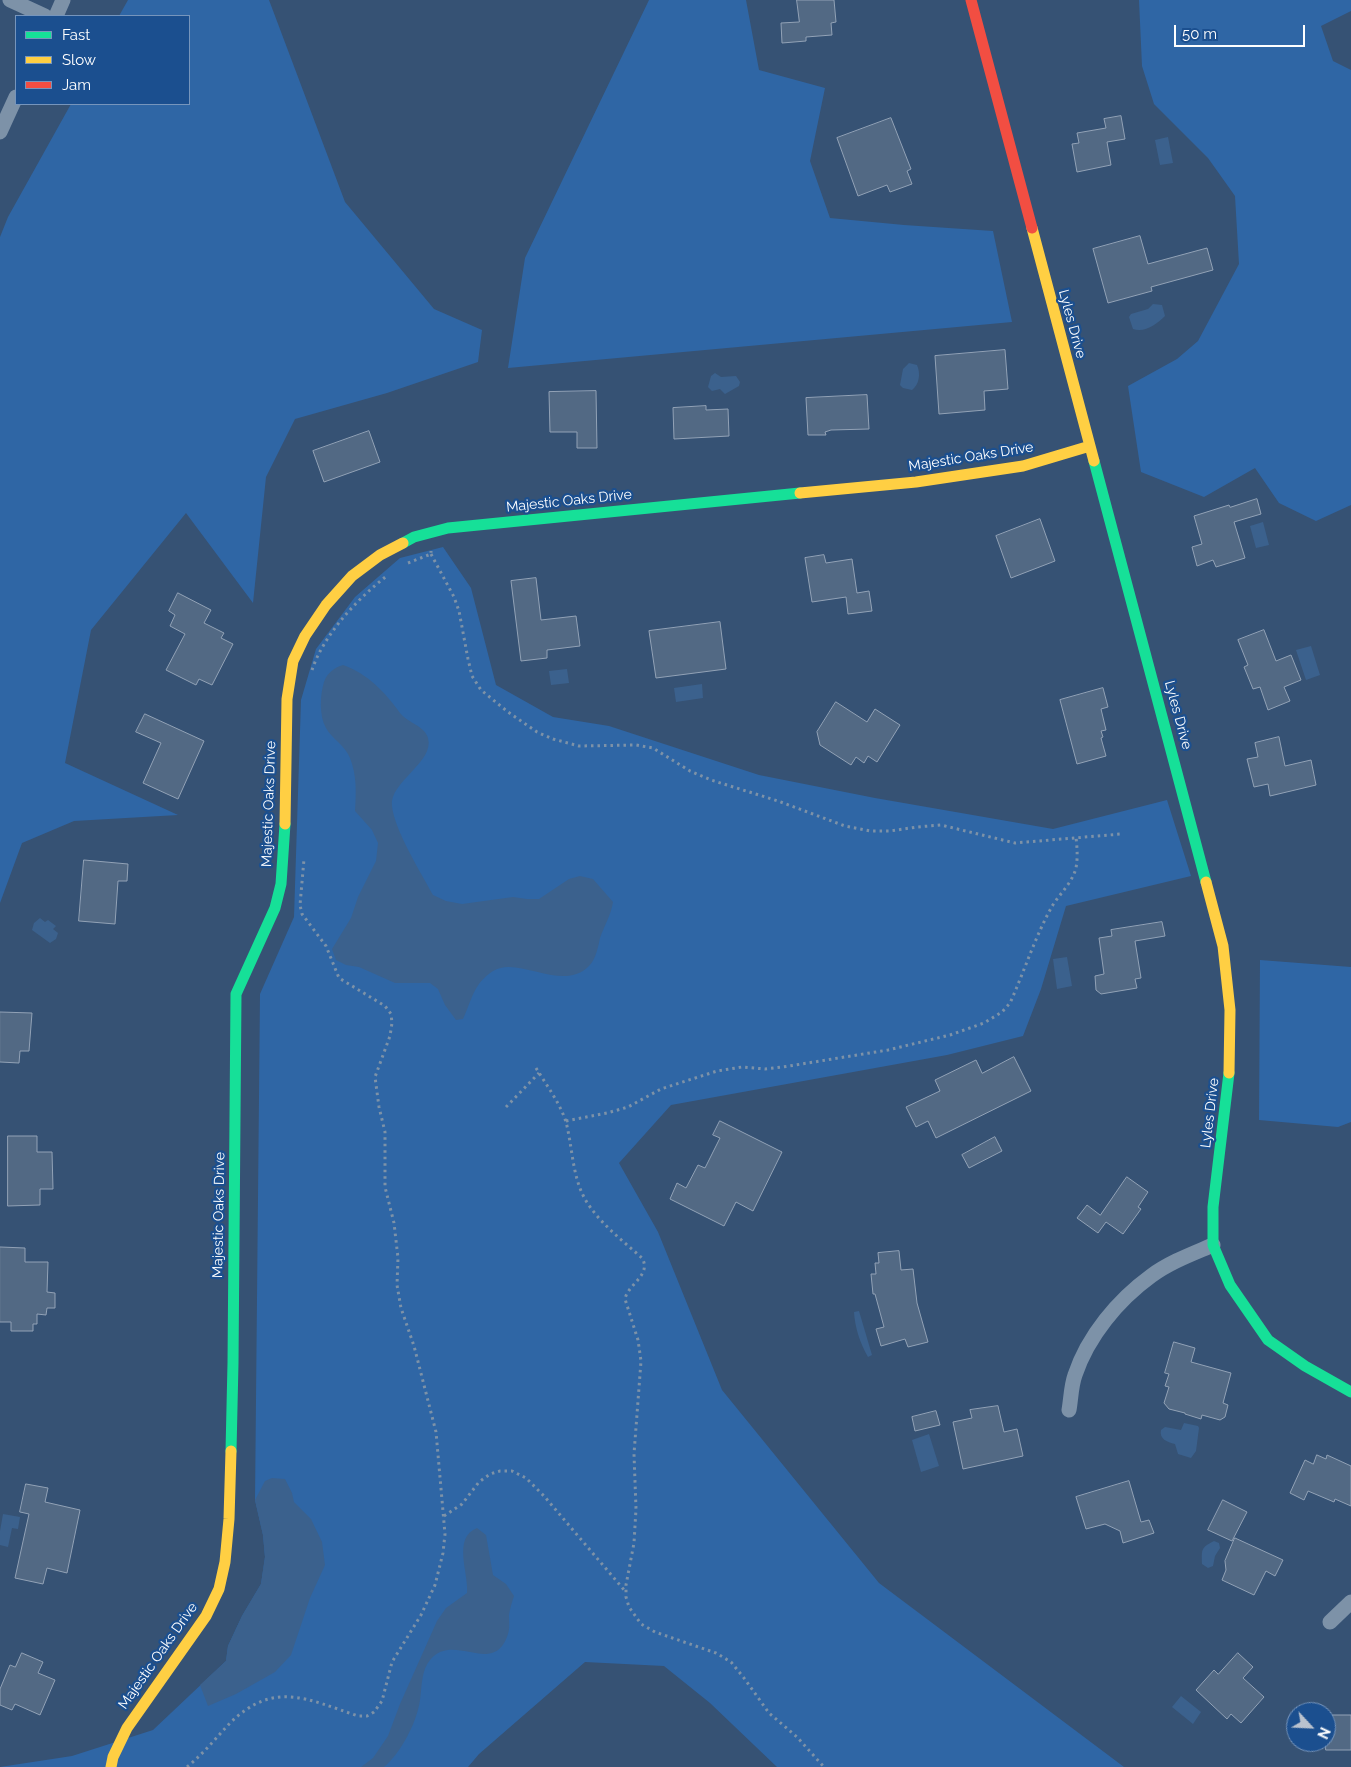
<!DOCTYPE html>
<style>
body{margin:0}
#map{position:relative;width:1351px;height:1767px;overflow:hidden;background:#365274;font-family:Raleway,sans-serif}
canvas{display:block}
.legend{position:absolute;left:15px;top:15px;width:175px;height:90px;box-sizing:border-box;background:#1b4f8f;border:1px solid #7695bc;margin:0;padding:6px 9px;list-style:none;font-size:15px;color:#fff}
.legend li{display:flex;align-items:center;gap:10px;height:25px}
.legend b{width:25px;border:1px solid #7695bc}
.north{position:absolute;left:1286px;top:1702px;width:50px;height:50px;box-sizing:border-box;background:#1b4f8f;border:1px solid #7695bc;border-radius:50%;rotate:115deg;font-size:14px;font-weight:700;line-height:20px;text-align:center;color:#fff}
.north::after{content:'';display:block;margin:auto;width:18px;height:22px;background:#b9c2ce;clip-path:polygon(50% 0,100% 100%,50% 72%,0 100%)}
.scale{position:absolute;left:1174px;top:25px;width:131px;height:22px;box-sizing:border-box;border:2px solid #fff;border-top:0;padding-left:6px;font-size:15px;line-height:18px;white-space:nowrap;color:#fff;-webkit-text-stroke:4px #1b4f8f;paint-order:stroke}
</style>
<div id="map">
<canvas width="1351" height="1767"></canvas>
<ul class="legend">
<li><b style="height:6px;background:#16e098"></b>Fast</li>
<li><b style="height:6px;background:#ffcf43"></b>Slow</li>
<li><b style="height:6px;background:#f24e42"></b>Jam</li>
</ul>
<div class="north">N</div>
<div class="scale">50 m</div>
</div>
<script>
const ctx = document.querySelector('canvas').getContext('2d');
ctx.lineJoin = 'round';
function paint(path, color) { ctx.fillStyle = color; ctx.fill(path, 'evenodd'); }
function trace(path, color, width, dash) { ctx.strokeStyle = color; ctx.lineWidth = width; ctx.lineCap = dash ? 'butt' : 'round'; ctx.setLineDash(dash || []); ctx.stroke(path); }
function drawText(font, color, halo, rows, align = 'center') {
  ctx.font = font + ' Raleway,sans-serif'; ctx.lineWidth = 4.5; ctx.setLineDash([]); ctx.textBaseline = 'middle'; ctx.strokeStyle = halo; ctx.fillStyle = color; for (const [text, x, y, turn = 0] of rows) {
    ctx.save(); ctx.translate(x, y); ctx.rotate((+turn || 0) * Math.PI / 180); ctx.textAlign = isNaN(turn) ? turn : align; if (halo) ctx.strokeText(text, 0, 0); ctx.fillText(text, 0, 0); ctx.restore();
  }
}
paint(new Path2D(`
 M128 0H269L345 202 434 309 482 330 478 362 387 393 295 419 266 477 253 603 186 513 91 630 65 763 178 815 74 821 22 843 0 903V237L8 217 71 104H189V16H119Z
 M649 0H746L759 70 825 88 810 161 830 218 904 225 993 231 1012 322 508 368 525 258Z
 M1139 0H1351V11L1321 26 1333 61 1351 70V505L1316 521 1279 503 1255 468 1204 497 1141 472 1128 386 1177 359 1198 341 1239 264 1235 196 1208 158 1154 104 1142 66Z
 M443 547 471 588 496 685 553 717 609 726 759 775 875 798 1053 829 1167 800 1191 876 1066 906 1041 989 1023 1036 947 1055 671 1105 619 1163 658 1232 722 1390 879 1583 1124 1767H777L710 1703 664 1666 585 1662 479 1754 468 1767H0L72 1756 153 1730 226 1661 228 1646 242 1616 261 1584 265 1557 263 1535 255 1500 260 994 294 917 301 700 316 649 355 597 400 558Z
 M1260 960 1351 967V1122L1338 1127 1259 1120Z`), '#2f66a5');
paint(new Path2D(`
 M1168 137 1173 163 1160 165 1155 140Z
 M1153 304 1162 305 1165 316C1157 324 1145 333 1133 329L1129 317 1131 314 1148 309Z
 M909 363 917 365C921 374 919 385 912 390L903 388 900 385 903 369Z
 M715 373 721 377 736 376 740 382 739 386 725 394 720 389 712 391 708 387 711 376Z
 M1263 522 1269 545 1256 548 1250 526Z
 M1311 646 1320 675 1306 680 1296 650Z
 M343 665C368 674 385 692 400 713 408 723 425 726 428 738 435 762 389 782 392 806 394 829 421 873 433 895L446 901 462 904 513 897 527 899H539L569 879 580 876 593 879 613 902C611 915 604 926 600 938 598 947 596 959 589 966 563 993 518 955 493 971 473 984 472 1000 463 1019L456 1020 445 1005 438 989 430 983H395L359 967 346 965 336 960 332 949 351 918 358 897 376 861 378 843 372 830 355 811C356 792 357 776 350 758 345 745 332 739 326 728 319 716 320 695 324 682 327 673 335 667 343 665Z
 M567 669 569 683 551 685 549 671Z
 M702 684 703 698 676 702 674 688Z
 M40 918 45 922 48 920 56 926 53 929 58 933 56 939 50 943 32 930 34 923Z
 M1067 957 1072 986 1057 989 1053 959Z
 M859 1311 872 1355 868 1357C860 1343 855 1328 854 1312Z
 M1184 1423 1198 1426 1199 1428 1196 1451 1191 1458 1178 1454 1175 1444C1167 1442 1159 1439 1161 1430L1165 1427 1181 1430Z
 M929 1434 939 1466 921 1472 912 1440Z
 M272 1478 285 1479 292 1493 294 1502 311 1519 322 1542 325 1565 310 1598 291 1655 275 1672 236 1694 208 1706 200 1685 226 1661 228 1646 242 1616 261 1584 265 1557 263 1535 255 1500 265 1481Z
 M3 1514 20 1517 18 1529 12 1528 8 1547 0 1545V1531Z
 M477 1528 486 1535 493 1575 506 1584 514 1596C512 1602 510 1608 509 1615 509 1621 510 1628 508 1634 494 1678 454 1631 430 1660 421 1671 422 1687 420 1700 417 1722 401 1753 384 1767H361L373 1758 388 1736 400 1704 437 1621 446 1608 467 1593C469 1573 452 1538 477 1528Z
 M1214 1541 1219 1543 1220 1548 1215 1556 1213 1566 1208 1568 1202 1564C1202 1550 1200 1548 1214 1541Z
 M1181 1696 1201 1712 1193 1724 1172 1707Z`), '#3b618d');
const building = new Path2D(`
 M797 0H834L836 22 831 23 832 35 806 37V41L782 43 781 23 799 22Z
 M1121 116 1125 139 1107 142 1111 165 1077 172 1072 144 1079 143 1077 133 1106 128 1104 119Z
 M891 118 911 169 907 171 912 184 890 192 887 185 858 196 837 138Z
 M1140 236 1148 264 1207 248 1213 270 1151 287 1152 291 1108 303 1093 249Z
 M1005 350 1008 389 984 391 985 410 939 414 935 356Z
 M596 391 597 448H577V432H550L549 392Z
 M867 395 869 429 831 430 825 432 826 435H808L806 398Z
 M706 406V410L728 409 729 436 674 439 673 408Z
 M369 431 380 462 324 482 313 451Z
 M1257 499 1261 514 1234 522 1245 558 1216 567 1213 560 1197 566 1192 547 1202 544 1194 516 1229 505 1230 507Z
 M1040 519 1055 561 1011 578 996 536Z
 M824 555 826 563 852 559 857 593 869 591 872 611 848 614 846 597 812 602 805 558Z
 M536 578 541 620 576 616 580 646 547 650V658L521 661 511 581Z
 M178 593 211 610 204 623 224 633 221 638 233 644 212 685 199 679 196 685 166 670 185 634 170 626 175 615 169 611Z
 M720 622 726 669 656 678 649 631Z
 M1264 630 1276 661 1291 655 1301 680 1284 687 1290 701 1268 710 1260 687 1253 689 1244 667 1248 665 1238 640Z
 M1103 688 1108 707 1101 709 1106 730 1101 731 1103 737 1101 738 1106 756 1077 764 1060 700Z
 M836 702 867 722 875 709 900 725 877 762 868 756 864 763 856 757 851 765 820 745 817 732Z
 M145 714 204 741 178 799 143 783 161 743 136 732Z
 M1279 737 1285 766 1311 760 1316 785 1270 796 1268 784 1254 787 1247 759 1258 757 1255 743Z
 M84 860 128 864 127 881H118L115 924 79 921Z
 M1162 922 1165 936 1135 941 1141 978 1135 979 1137 988 1101 994 1096 990 1095 976 1104 974 1099 938 1112 936 1111 930Z
 M0 1012 32 1013 29 1051H20L19 1063 0 1062Z
 M1014 1057 1031 1091 936 1138 928 1121 916 1127 906 1107 940 1091 935 1080 976 1060 982 1073Z
 M720 1121 782 1152 753 1211 736 1202 724 1226 670 1199 677 1183 686 1188 698 1165 705 1168 720 1138 713 1135Z
 M8 1136H37V1152H52L53 1189H40V1205L8 1206Z
 M995 1137 1002 1151 969 1168 962 1155Z
 M1127 1177 1148 1192 1138 1207 1141 1209 1123 1234 1106 1222 1098 1233 1077 1218 1087 1205 1100 1215Z
 M0 1247 25 1248V1262H48L47 1292 55 1293V1308H47L46 1315 37 1314V1324H33V1331H11V1322H0Z
 M899 1251 901 1270 913 1269 917 1303 928 1342 908 1347 905 1339 881 1346 876 1329 884 1327 875 1294H873L871 1274H876L875 1263H879L878 1253Z
 M1174 1342 1195 1348 1191 1362 1231 1373 1223 1403 1228 1405 1225 1417 1220 1420 1202 1415 1201 1419 1185 1414V1413L1169 1409 1164 1403 1169 1387 1165 1386 1169 1374 1165 1373Z
 M998 1406 1004 1432 1017 1429 1023 1456 963 1469 953 1422 972 1418 970 1410Z
 M936 1411 940 1425 915 1431 912 1417Z
 M1317 1455 1326 1459 1327 1455 1351 1466V1506L1335 1499 1334 1502 1308 1491 1304 1500 1290 1493 1305 1460 1313 1464Z
 M1129 1481 1141 1522 1149 1520 1154 1533 1123 1543 1120 1531 1105 1524 1086 1529 1076 1497Z
 M26 1484 48 1488 45 1502 80 1510 67 1573 47 1568 43 1584 15 1578 29 1514 20 1512Z
 M1223 1500 1247 1512 1232 1541 1208 1530Z
 M1235 1538 1283 1560 1275 1576 1266 1571 1254 1595 1222 1580 1226 1570 1225 1561Z
 M22 1653 43 1662 38 1673 55 1680 40 1715 15 1704 12 1710 0 1705V1689L10 1665 15 1667Z
 M1238 1653 1253 1667 1243 1678 1264 1697 1241 1723 1231 1714 1227 1719 1196 1690 1214 1670 1218 1674Z
 M1326 1715H1351V1750H1326Z`);
paint(building, '#526984');
trace(building, '#92a2b6', 1);
trace(new Path2D(`
 M431 554 454 597 459 611 468 659 472 676 481 690 508 712 537 732 553 739 579 746 636 745 653 748 690 771 711 780 778 801 845 826 870 831H890L917 827 941 825 1015 843 1121 834
 M408 563 431 554V551
 M312 670C324 634 358 598 388 575
 M536 1068C547 1086 560 1103 566 1122 573 1149 572 1180 588 1204 602 1225 623 1241 642 1258 652 1275 628 1284 625 1299L638 1340 641 1361 634 1454 636 1509 634 1543 626 1585V1597L629 1607 641 1624 655 1632 716 1653 731 1662 744 1678 769 1713 797 1737 824 1767
 M506 1107 539 1073
 M566 1121 607 1113 628 1107 661 1089 717 1071 742 1067 765 1069 783 1067 888 1050 950 1035 984 1023 1002 1012 1010 1003C1024 972 1034 940 1050 910 1057 896 1072 884 1076 868 1078 857 1077 847 1076 837
 M444 1516 462 1504 479 1482 490 1474 500 1471H512L526 1478 544 1496 625 1591
 M187 1767C203 1754 216 1738 230 1723 274 1680 307 1699 358 1716H367L374 1712 382 1701 392 1662 421 1615 435 1585 443 1553 445 1534 436 1432 414 1346 401 1308 397 1285 398 1258 394 1223 385 1187V1132L379 1107 375 1077 390 1036 392 1023 391 1014 385 1006 339 978 326 946 302 914 300 905 304 859`), '#7d92a8', 3, [2.5, 4]);
trace(new Path2D(`
 M10 0 45 16
 M56 16 63 0
 M0 132 16 97
 M1069 1410C1071 1399 1071 1386 1075 1375 1088 1336 1118 1300 1151 1276 1170 1262 1192 1254 1213 1245
 M1330 1622 1351 1602`), '#7d92a8', 15);
trace(new Path2D(`
 M1094 461 1206 882
 M403 543 414 537 448 528 800 493
 M1229 1073 1213 1207V1245L1230 1285 1268 1340 1305 1366 1351 1392
 M231 1451 233 1363 236 994 275 908 281 884 285 824`), '#16e098', 11);
trace(new Path2D(`
 M1032 228 1094 461
 M800 493 916 482 1023 466 1090 446
 M285 824 287 699 293 661 305 636 326 605 352 576 380 555 403 543
 M1206 882 1223 946 1230 1010 1229 1073
 M111 1767 113 1757 127 1728 206 1616 219 1589 225 1562 229 1519 231 1451`), '#ffcf43', 11);
trace(new Path2D(`
 M971 0 1032 228`), '#f24e42', 11);
drawText('14px', '#fff', '#1b4f8f', [
 ["Lyles Drive",1072,324,75],
 ["Majestic Oaks Drive",971,457,-9],
 ["Majestic Oaks Drive",569,501,-6],
 ["Lyles Drive",1178,715,75],
 ["Majestic Oaks Drive",269,804,-88],
 ["Lyles Drive",1210,1113,-83],
 ["Majestic Oaks Drive",219,1215,-89],
 ["Majestic Oaks Drive",158,1656,-55]
]);
</script>
